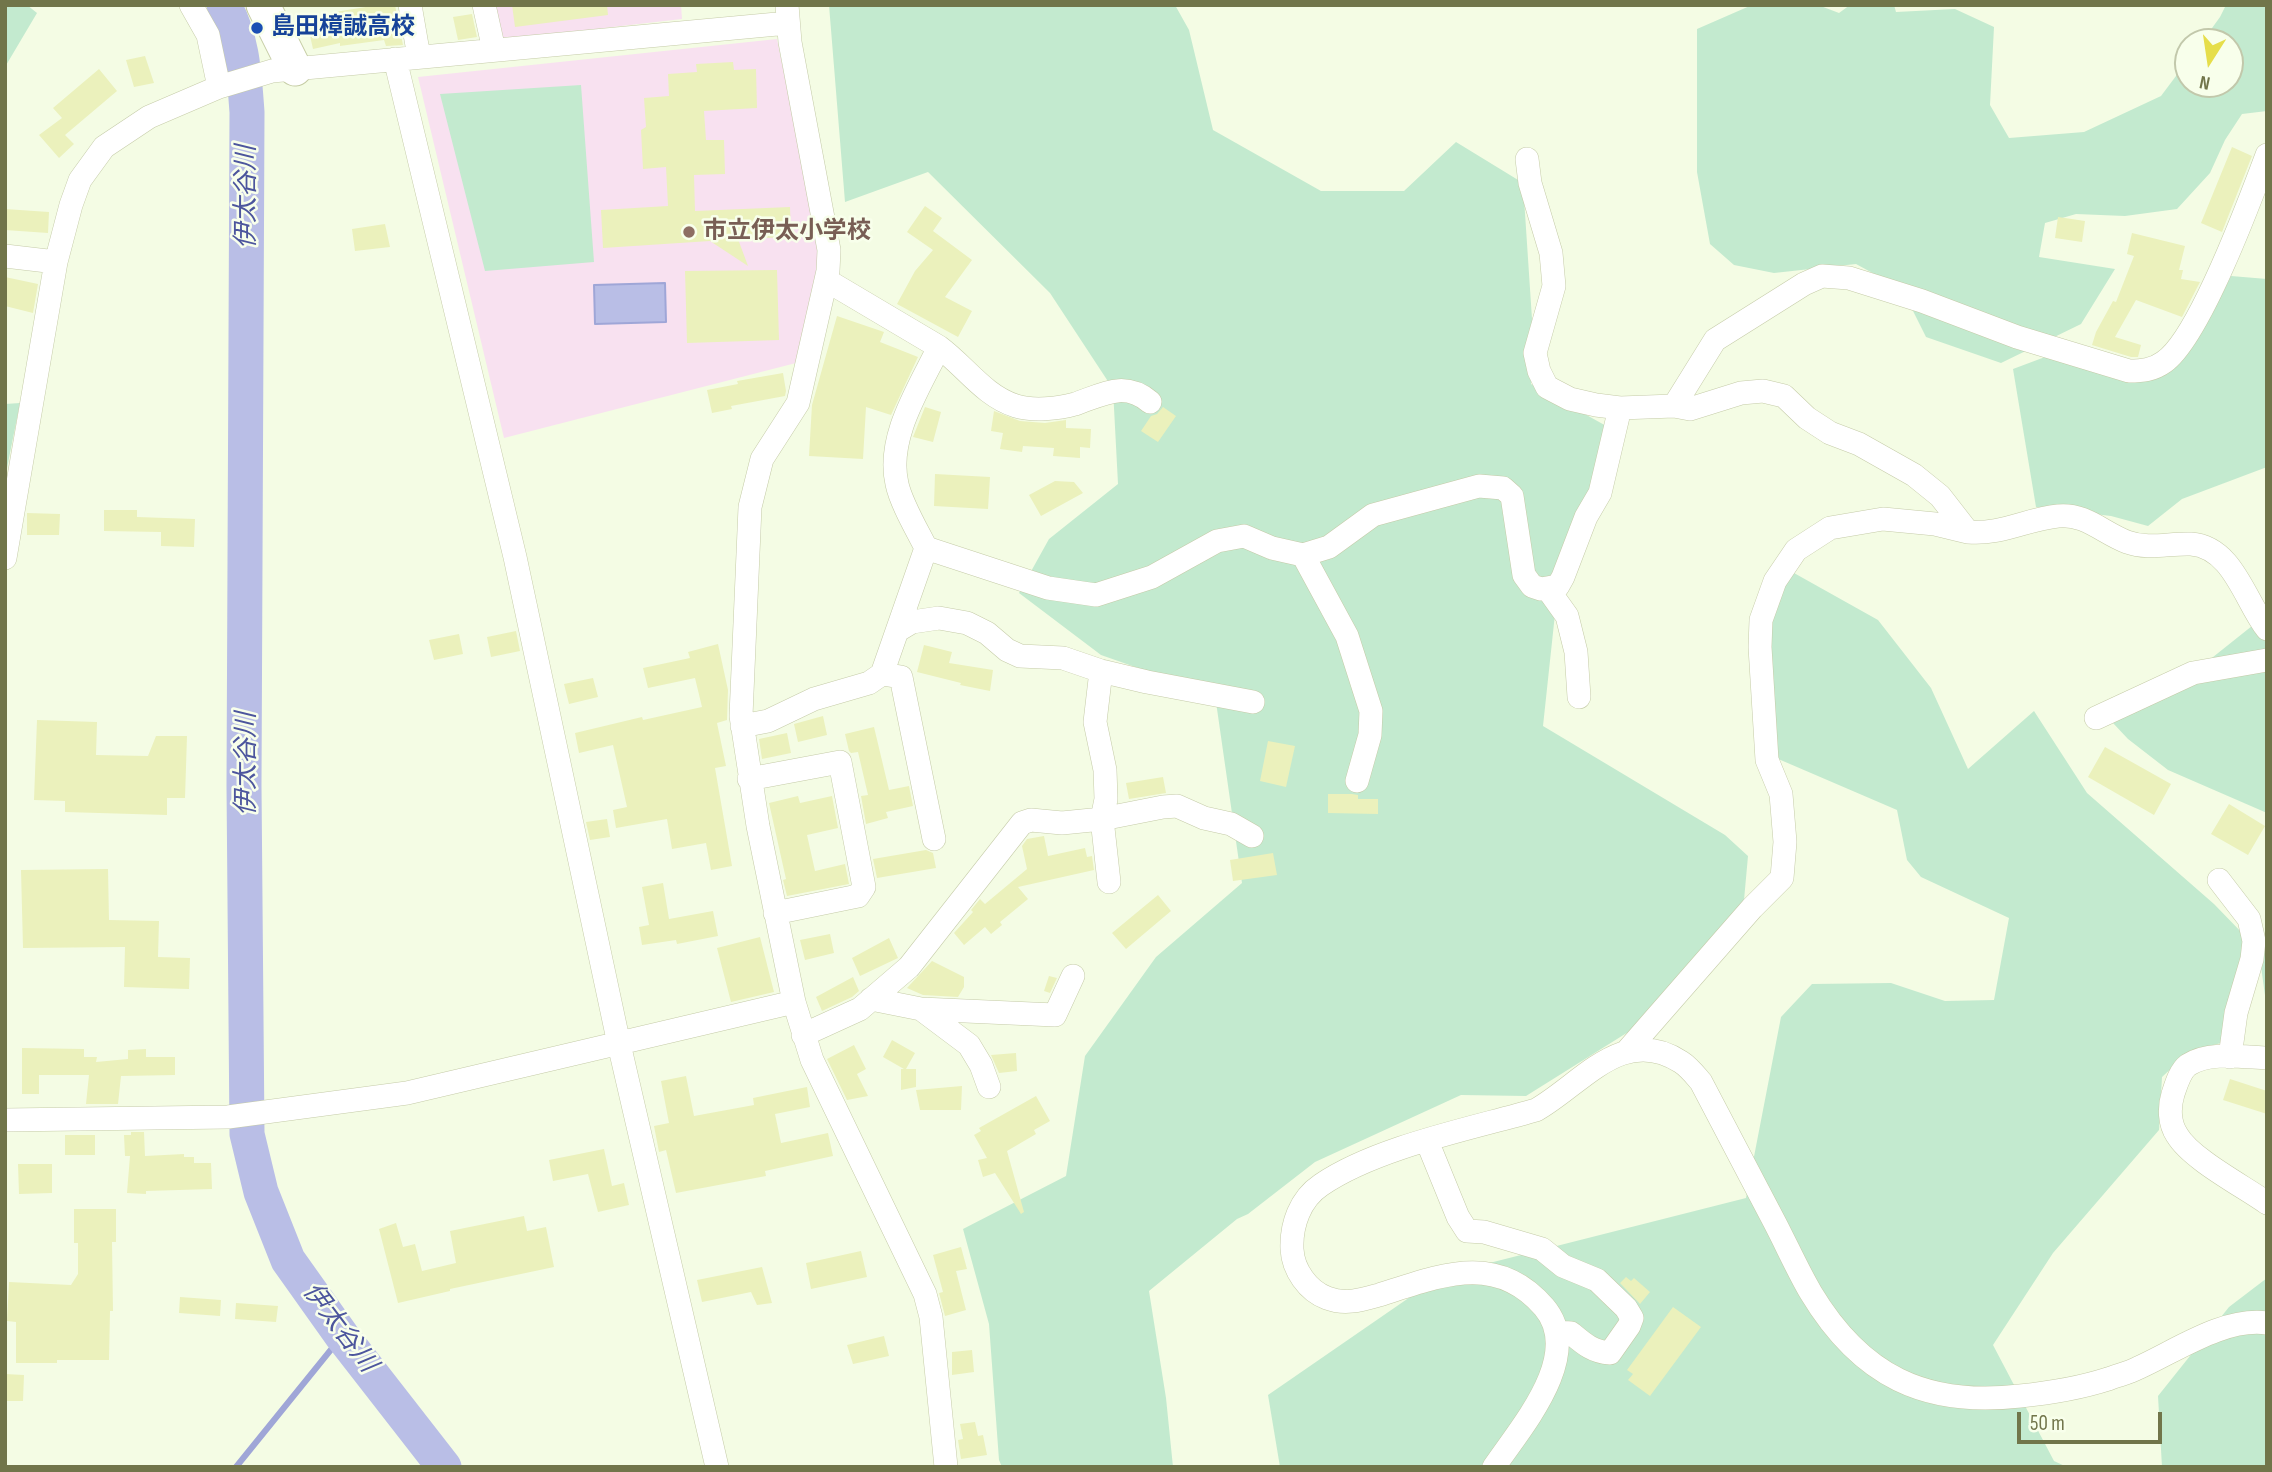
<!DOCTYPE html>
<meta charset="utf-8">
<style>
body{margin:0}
#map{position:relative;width:2272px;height:1472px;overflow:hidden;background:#f4fce4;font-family:"Sofia Sans Condensed",sans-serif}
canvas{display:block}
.frame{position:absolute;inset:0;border:7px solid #71754a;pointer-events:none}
.north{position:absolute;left:2174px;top:28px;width:70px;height:70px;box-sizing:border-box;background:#f8ffeb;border:2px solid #c2c8ab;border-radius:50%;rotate:192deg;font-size:19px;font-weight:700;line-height:28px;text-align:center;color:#71754a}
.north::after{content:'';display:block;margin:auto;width:24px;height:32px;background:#e6de4a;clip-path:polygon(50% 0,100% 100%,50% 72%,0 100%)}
.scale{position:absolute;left:2017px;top:1412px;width:145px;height:32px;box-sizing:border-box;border:4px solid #71754a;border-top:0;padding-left:9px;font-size:21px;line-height:24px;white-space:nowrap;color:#71754a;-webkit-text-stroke:5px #f8ffeb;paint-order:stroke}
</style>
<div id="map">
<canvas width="2272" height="1472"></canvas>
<div class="frame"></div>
<div class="north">N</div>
<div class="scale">50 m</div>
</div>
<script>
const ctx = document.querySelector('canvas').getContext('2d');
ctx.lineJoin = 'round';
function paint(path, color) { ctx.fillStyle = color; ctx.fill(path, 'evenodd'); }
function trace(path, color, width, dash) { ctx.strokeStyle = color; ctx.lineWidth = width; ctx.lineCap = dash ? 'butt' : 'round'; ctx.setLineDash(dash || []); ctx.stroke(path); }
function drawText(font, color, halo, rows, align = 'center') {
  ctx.font = font + ' "Sofia Sans Condensed","Noto Sans JP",sans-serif'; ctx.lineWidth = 5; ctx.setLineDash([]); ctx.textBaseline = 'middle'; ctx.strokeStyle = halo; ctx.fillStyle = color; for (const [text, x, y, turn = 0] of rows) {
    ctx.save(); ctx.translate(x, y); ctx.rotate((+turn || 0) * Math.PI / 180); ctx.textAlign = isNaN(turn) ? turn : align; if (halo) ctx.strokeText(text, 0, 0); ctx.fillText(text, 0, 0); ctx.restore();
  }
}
paint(new Path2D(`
 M492 5H681L682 19 500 40Z
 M777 39 815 224 819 275 796 363 504 438 418 77Z`), '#f8e1f0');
paint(new Path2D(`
 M5 5H27L37 13 5 67Z
 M829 5H1175L1189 30 1213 130 1321 191H1404L1456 142 1523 183 1532 319 1531 384 1617 432 1558 586 1543 726 1725 835 1748 856 1743 911 1649 1019 1526 1096 1461 1095 1315 1162 1248 1214 1237 1219 1149 1291 1166 1398 1173 1467H1002L999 1460 989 1324 963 1229 1066 1176 1085 1056 1156 957 1242 883 1215 695 1101 655 1019 593 1049 539 1118 484 1113 389 1050 293 928 172 845 202Z
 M1752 5H1818L1839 13 1850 5H1894L1896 12 1955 9 1994 27 1990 105 2009 138 2084 132 2161 96 2188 60V84H2230V42H2202L2220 17 2226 5H2267V111L2242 114 2225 140 2210 173 2177 209 2125 216 2076 214 2045 223 2039 257 2115 269 2081 324 2001 363 1926 337 1902 289 1856 264 1774 273 1734 265 1710 244 1697 172V29Z
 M581 85 594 262 485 271 440 94Z
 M2231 276 2267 279V467L2182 499 2148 526 2111 516 2036 507 2013 369 2061 351 2098 370 2183 349 2211 315Z
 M20 403 5 478V404Z
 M1794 573 1878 620 1931 688 1968 769 2034 711 2087 793 2214 904 2246 937 2225 1042 2190 1051 2162 1077 2159 1130 2053 1253 1993 1345 2054 1461 2067 1467H1280L1268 1395 1442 1275 1746 1198 1781 1017 1812 984 1891 983 1945 1001 1994 1000 2009 918 1921 877 1907 860 1897 810 1776 758 1766 658 1775 589Z
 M2267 614V813L2168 770 2128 739 2097 706 2193 673Z
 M2267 945V1010L2260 959Z
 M2267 1278V1467H2162L2158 1396 2229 1307Z`), '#c3eacf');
const water = new Path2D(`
 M665 283 666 322 595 324 594 285Z`);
paint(water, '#b9bee6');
trace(water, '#9fa6d7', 2);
trace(new Path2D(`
 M236 1467 342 1336`), '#9fa6d7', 6);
trace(new Path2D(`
 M224 5C243 40 244 73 247 112L244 785 247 1134 261 1192 288 1260 342 1336 444 1467`), '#b9bee6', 35);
paint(new Path2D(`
 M378 5H395L403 45 386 46 384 40 340 46V43L313 49 307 22 336 16 335 12Z
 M512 5H607L608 15 515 27Z
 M472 14 477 37 458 40 453 17Z
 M145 56 154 83 134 87 126 60Z
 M733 62 734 70 756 69 757 108 704 111 706 140H724L725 174 694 175 695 211 790 207 791 237 738 239 748 266 710 241 603 248 601 210 668 206 666 167 643 169 641 130 646 127 644 98 669 96 668 74 697 72 696 64Z
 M99 69 117 91 65 135 74 144 59 158 39 135 62 118 53 108Z
 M2232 147 2252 156 2222 232 2201 223Z
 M925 206 942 218 933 231 972 260 945 297 972 311 958 337 897 304 915 271 933 250 907 232Z
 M5 209 49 212 48 233 5 230Z
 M2058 217 2085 221 2082 242 2055 238Z
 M385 224 390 247 355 251 352 229Z
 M2132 233 2185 246 2179 270H2183L2181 279 2200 282 2182 317 2136 300 2115 337 2141 345 2138 357H2131L2092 345 2096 332 2113 301 2116 302 2134 256 2127 254Z
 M777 270 779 340 687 343 685 271Z
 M5 277 38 284 33 313 5 306Z
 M837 316 884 332 880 342 918 357 891 415 866 407 863 459 809 456 812 405Z
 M783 373 786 391 785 396 731 406 732 409 712 413 707 390 738 384 737 381Z
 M925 407 941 412 933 442 913 437Z
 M1163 407 1176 416 1158 442 1141 431 1151 416 1157 414Z
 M994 411 1020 421 1045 423 1066 420V428L1091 429 1090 448 1080 447V458L1053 456 1054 448 1023 446 1022 452 1000 449 1003 433 991 431Z
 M935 474 990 477 988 509 934 506Z
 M1055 481 1074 482 1083 493 1041 516 1029 495Z
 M104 510H137V517L195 519 194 547 161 546V532L104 531Z
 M27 513 60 514 59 535H27Z
 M516 631 520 651 491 657 487 637Z
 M459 634 463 654 434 660 429 640Z
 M718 644 728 690 727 720 717 723 726 766 715 768 732 866 711 870 706 843 672 849 667 819 616 828 613 810 627 807 613 745 579 753 575 733 642 717 643 720 702 707 695 678 648 688 643 668 690 658 688 652Z
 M924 645 952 652 949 663 993 670 990 691 960 685 961 683 917 672Z
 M593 678 598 697 569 704 564 684Z
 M823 716 827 735 798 742 794 724Z
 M37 720 97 722 96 755 148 756 156 736H187L185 798H167V815L65 812V801L34 800Z
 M874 727 889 790 909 786 913 806 886 812 888 818 866 824 861 796 868 795 858 752 851 753 849 751 845 734Z
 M787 733 791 753 762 759 759 739Z
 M1268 741 1295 746 1286 787 1260 781Z
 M2105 747 2171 784 2154 815 2088 777Z
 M1163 777 1166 793 1129 799 1126 783Z
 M1328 794H1352L1358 795V799H1378V814L1328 813Z
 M798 796 800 803 832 796 838 828 807 835 815 871 845 864 849 884 787 896 783 880 786 879 769 803Z
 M2229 804 2265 826 2248 855 2211 834Z
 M607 819 610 837 590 840 586 822Z
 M1044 836 1048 856 1085 848 1087 857 1092 856 1094 870 1018 887 1028 899 1000 922 1002 925 991 934 985 927 964 945 954 933 973 912 971 910 980 899 985 904 1027 869 1022 846 1027 839Z
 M926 850 933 853 936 868 877 878 873 859Z
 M1273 853 1277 875 1233 881 1230 860Z
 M108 869 109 920 159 921 158 957 190 958 189 989 124 987 125 947 23 948 21 870Z
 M663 883 669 919 713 911 718 936 677 944 676 940 642 945 639 927 649 925 642 887Z
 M1158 895 1171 911 1126 949 1112 933Z
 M830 934 834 953 805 960 800 940Z
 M760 937 774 992 731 1002 717 948Z
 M889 938 898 958 860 976 852 958Z
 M932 961 964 977V987L958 997 923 995 907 988Z
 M1049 976 1057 978 1050 993 1044 991Z
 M853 977 859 991 852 997 822 1011 816 997Z
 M892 1040 915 1053 906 1069H916V1087L901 1090V1069H904L883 1057Z
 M854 1045 866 1069 857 1074 868 1096 847 1100 827 1059Z
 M22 1048 84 1049V1057H97L96 1062 128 1059V1050L146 1049V1057H175V1075L121 1076 118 1104H86L89 1075H39V1094H22Z
 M1016 1053 1017 1071 999 1073 991 1055Z
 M686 1076 694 1116 754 1105 753 1098 807 1087 810 1107 775 1114 781 1143 828 1133 833 1156 765 1171 766 1176 676 1193 666 1150 659 1152 654 1126 669 1123 661 1081Z
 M2230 1079 2267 1091V1114L2223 1100Z
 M962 1086 961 1110H920L916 1090Z
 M1036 1096 1050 1121 1034 1130 1036 1134 1007 1151 1024 1212 1021 1214 995 1173 983 1177 978 1160 987 1158 974 1135 981 1131 979 1128Z
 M131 1132H144L145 1156 184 1154V1157H194V1163H211L212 1189 146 1191V1194L127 1193 130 1156H125L124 1135H131Z
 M65 1135H95V1155H65Z
 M604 1149 612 1186 624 1183 629 1205 598 1212 588 1174 553 1181 549 1160Z
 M18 1164H52V1193L19 1194Z
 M74 1209H116V1242H112L113 1311H110L109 1360H57V1363H16V1322L7 1321 9 1282 71 1285 78 1274V1243H74Z
 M524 1216 527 1231 546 1227 554 1267 450 1289V1291L398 1303 379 1229 396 1223 403 1247 415 1244 422 1271 456 1263 450 1231Z
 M961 1247 967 1269 956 1271 966 1310 945 1316 939 1293 943 1292 933 1255Z
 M861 1251 867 1277 811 1289 806 1263Z
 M762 1267 772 1303 757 1305 751 1292 702 1302 697 1280Z
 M1626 1277 1631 1281 1634 1278 1650 1292 1640 1304 1620 1283Z
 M180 1297 221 1300 220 1316 179 1313Z
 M236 1303 278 1306 276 1322 235 1319Z
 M1673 1307 1701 1327 1650 1396 1628 1380 1633 1374 1627 1370Z
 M884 1336 889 1356 853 1364 847 1345Z
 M972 1350 974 1372 952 1375V1352Z
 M5 1374 24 1375 23 1401H5Z
 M975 1422 978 1436 983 1435 987 1455 961 1459 958 1440 963 1439 960 1424Z`), '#ebf1bc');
const street = new Path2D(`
 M191 5 208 35 219 87
 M410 5 419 57
 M484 5 494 50
 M787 5 790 42 829 250 828 271 798 403 762 459 750 507 741 716 758 826 794 1002 812 1060 925 1294 931 1317 946 1467
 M395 59 515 557 619 1044 717 1467
 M1527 159 1530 183 1551 253 1554 286 1535 353 1539 371 1547 387 1570 399 1596 405 1620 408 1674 406 1690 409 1741 393 1763 391 1784 396 1807 418 1830 433 1859 444 1914 475 1940 496 1968 532C2001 535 2027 519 2058 516 2085 513 2103 533 2127 542 2149 550 2169 543 2191 544 2233 547 2245 601 2267 629
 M5 256 56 262
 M826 280 939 347C965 366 984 396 1016 406 1032 411 1058 409 1075 404 1102 395 1124 380 1150 402
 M1674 406 1715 340 1804 284 1822 276 1849 278 1922 301 2017 337 2129 371C2142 371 2153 370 2164 362 2199 338 2251 198 2267 155
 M926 548 1048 588 1096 595 1152 577 1217 541 1244 536 1272 548 1303 555 1329 547 1373 515 1479 486 1503 488 1512 496 1524 575 1532 586 1541 589 1558 586 1563 577 1586 517 1600 493 1620 408
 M1303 555 1347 636 1371 711 1370 735 1357 781
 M5 558 56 262 71 205 80 180 104 147 149 117 219 87 272 71 788 23
 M1547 588 1567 616 1576 652 1579 697
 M897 631 926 548C917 530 901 503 897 484 886 437 920 387 939 347
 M1101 671 1095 722 1105 770 1106 799 1102 819 1109 882
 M882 674 901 677 934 839
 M2096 718 2193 673 2267 660
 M742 726 768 721 814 699 869 683 882 674 897 631 912 622 939 618 967 623 987 633 1007 650 1020 656 1063 658 1101 671 1147 682 1253 702
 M749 779 840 762 864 887 858 896 775 913
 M2219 880 2249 919 2254 941 2252 959 2236 1013 2230 1057
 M871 999 921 1009 1055 1015 1073 976
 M921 1009 969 1045 981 1065 989 1087
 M803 1035 860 1009 909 967 1022 823 1031 820 1062 823 1102 819 1163 807 1177 806 1204 818 1231 824 1252 836
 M1627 1051 1752 908 1782 878 1785 842 1781 794 1767 760 1760 647 1761 620 1775 581 1796 550 1830 528 1883 519 1935 524 1968 532
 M2267 1058C2243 1057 2209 1051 2188 1065 2180 1071 2176 1085 2173 1094 2169 1107 2169 1123 2177 1135 2191 1159 2243 1186 2267 1203
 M5 1120 228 1117 407 1093 794 1002
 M1427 1141 1458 1217 1467 1231 1484 1232 1542 1249 1563 1266 1597 1280 1626 1308 1632 1318 1629 1326 1610 1353C1593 1352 1584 1344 1571 1333L1557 1332
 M1494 1467C1521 1427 1585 1355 1544 1307 1496 1251 1439 1276 1379 1295 1361 1300 1345 1305 1327 1298 1308 1291 1293 1270 1292 1249 1291 1225 1300 1199 1321 1185 1377 1147 1470 1129 1536 1110 1582 1084 1623 1024 1681 1062 1689 1067 1695 1075 1701 1082 1726 1129 1750 1176 1775 1223 1787 1246 1798 1271 1811 1293 1861 1376 1925 1407 2020 1396 2050 1393 2080 1388 2108 1379 2118 1375 2129 1373 2138 1368 2176 1351 2224 1317 2267 1323`);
const secondary = new Path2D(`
 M263 5 295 69`);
trace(street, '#c5cba8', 24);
trace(secondary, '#c5cca4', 35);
trace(street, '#fff', 23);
trace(secondary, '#fff', 33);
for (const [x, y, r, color] of [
 [257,28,7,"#1a4fb4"],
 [689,232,7,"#8d6e63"]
]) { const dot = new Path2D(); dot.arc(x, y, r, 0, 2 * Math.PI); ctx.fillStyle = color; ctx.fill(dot); trace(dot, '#f8ffeb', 2.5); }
drawText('bold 24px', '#164399', '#f8ffeb', [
 ["島田樟誠高校",271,28]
], 'left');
drawText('bold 24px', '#785e54', '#f8ffeb', [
 ["市立伊太小学校",703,232]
], 'left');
drawText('italic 26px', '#4c559d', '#f8ffeb', [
 ["伊太谷川",247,197,-90],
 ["伊太谷川",247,764,-90],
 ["伊太谷川",339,1328,53]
]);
</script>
